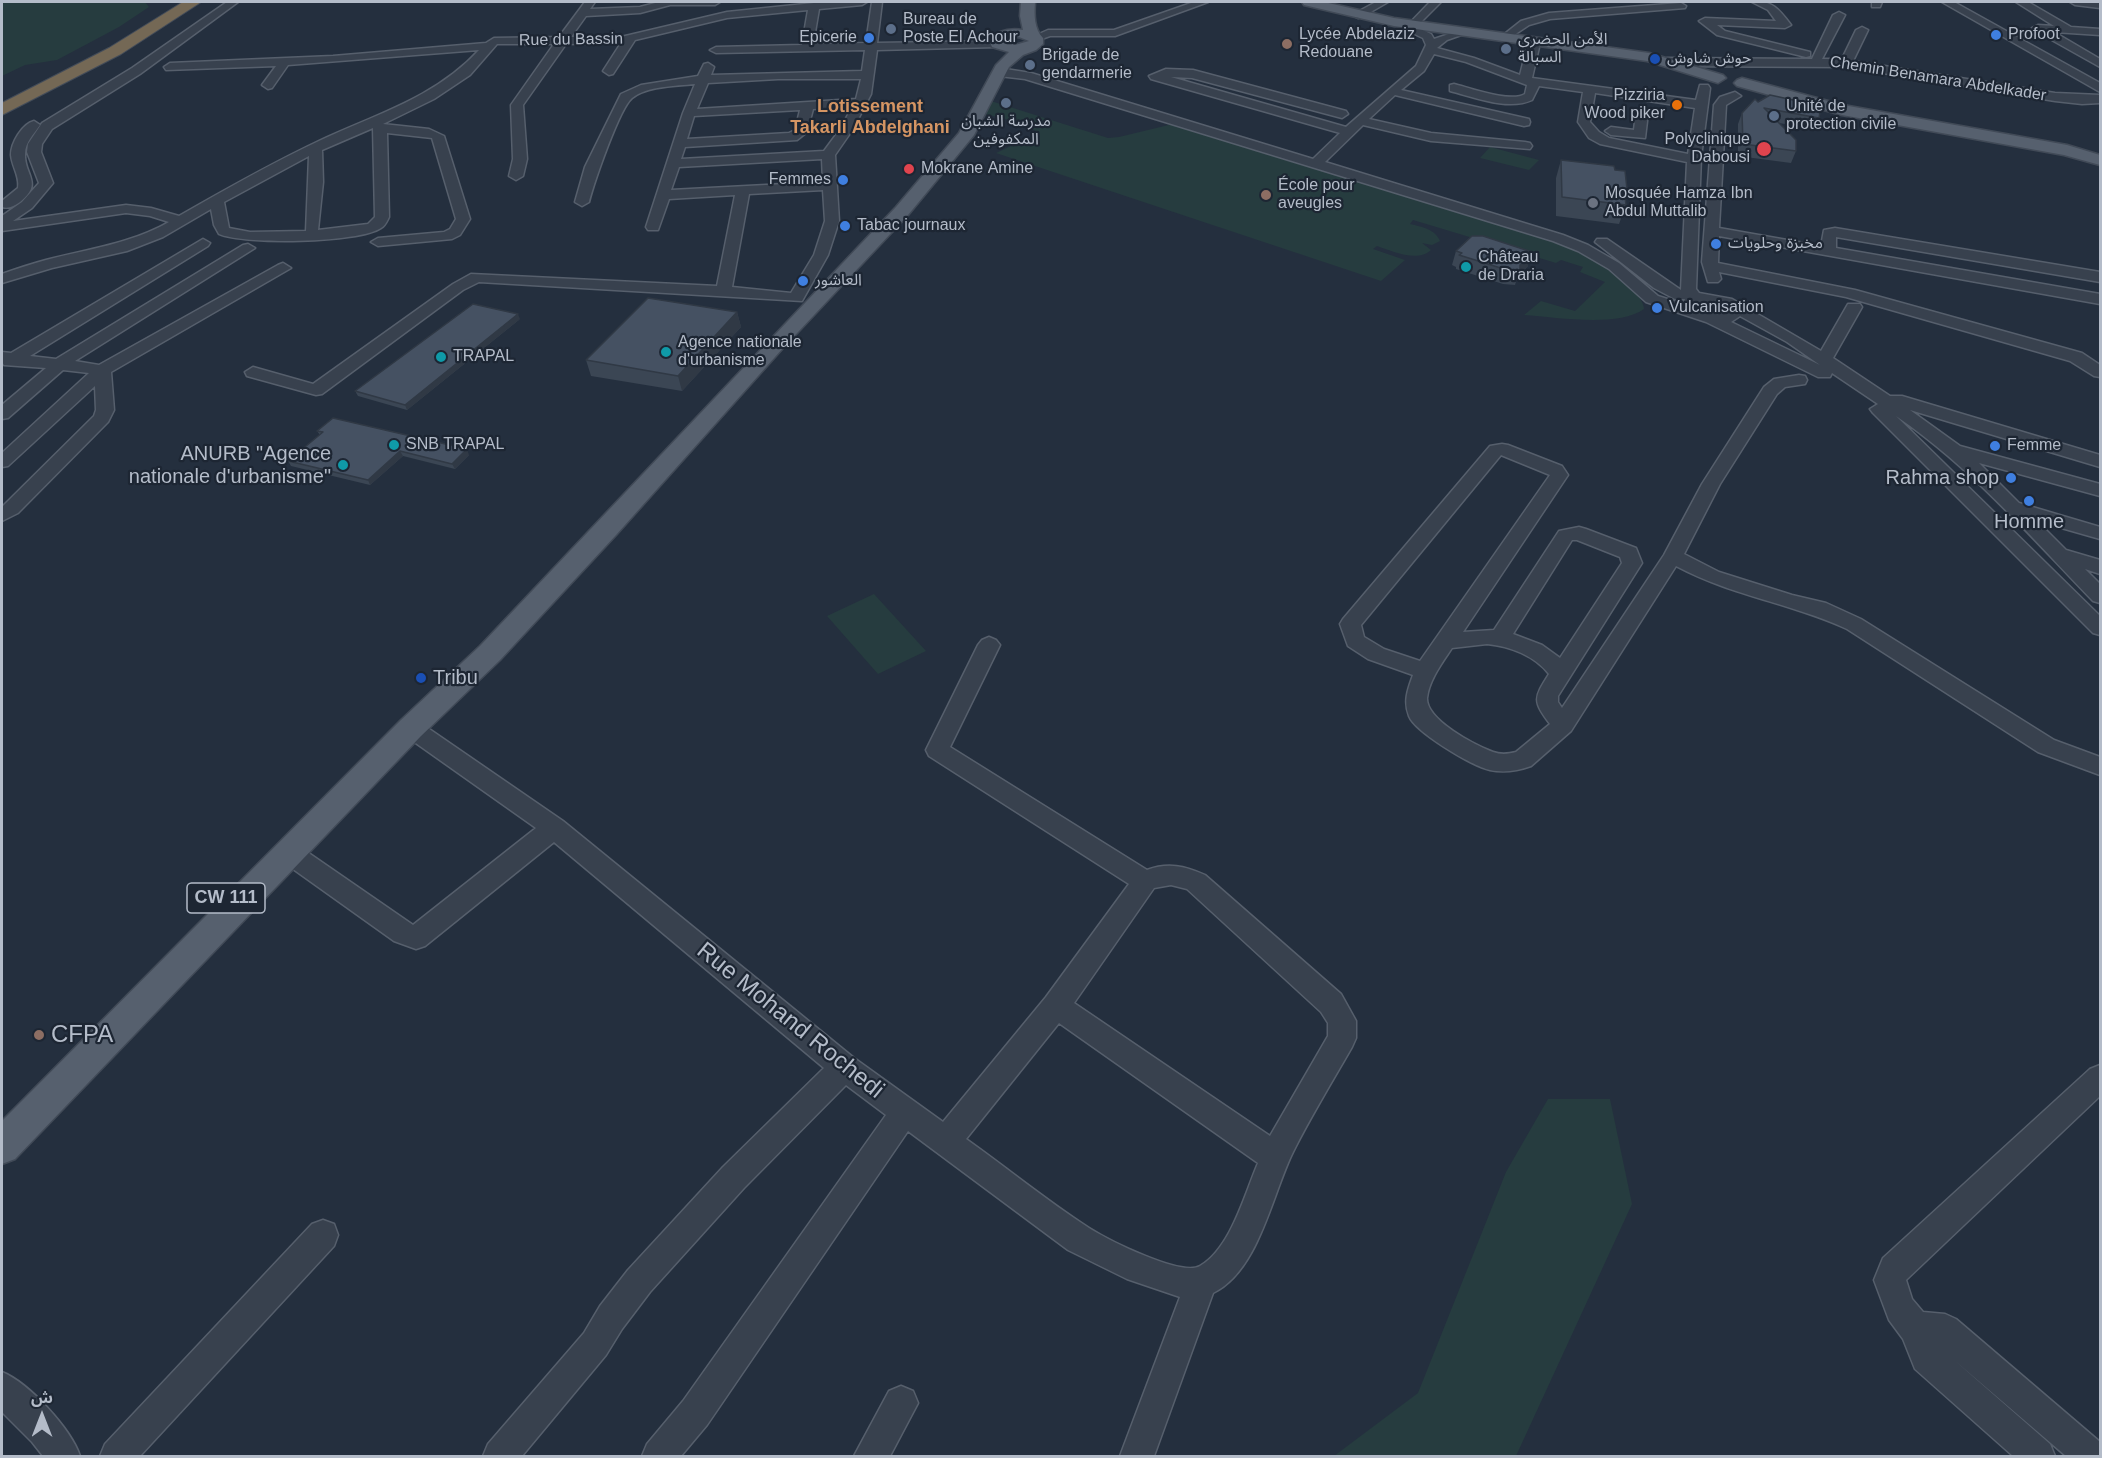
<!DOCTYPE html>
<meta charset="utf-8">
<style>
body{margin:0}
#map{position:relative;width:2102px;height:1458px;overflow:hidden;background:#242f3e;font-family:Helvetica,"Noto Sans Arabic",sans-serif}
canvas{display:block}
.frame{position:absolute;inset:0;border:3px solid #b4bcc9;pointer-events:none}
.north{position:absolute;left:12px;top:1386px;width:60px;height:60px;-webkit-text-stroke:4px #1d2633;paint-order:stroke;rotate:0deg;font-size:16px;font-weight:700;line-height:24px;text-align:center;color:#b4bcc9}
.north::after{content:'';display:block;margin:auto;width:21px;height:27px;background:#b4bcc9;clip-path:polygon(50% 0,100% 100%,50% 72%,0 100%)}
</style>
<div id="map">
<canvas width="2102" height="1458"></canvas>
<div class="frame"></div>
<div class="north">ش</div>
</div>
<script>
const ctx = document.querySelector('canvas').getContext('2d');
ctx.lineJoin = 'round';
function paint(path, color) { ctx.fillStyle = color; ctx.fill(path, 'evenodd'); }
function trace(path, color, width, dash) { ctx.strokeStyle = color; ctx.lineWidth = width; ctx.lineCap = dash ? 'butt' : 'round'; ctx.setLineDash(dash || []); ctx.stroke(path); }
function drawText(font, color, halo, rows, align = 'center') {
  ctx.font = font + ' Helvetica,"Noto Sans Arabic",sans-serif'; ctx.lineWidth = 4.5; ctx.setLineDash([]); ctx.textBaseline = 'middle'; ctx.strokeStyle = halo; ctx.fillStyle = color; for (const [text, x, y, turn = 0] of rows) {
    ctx.save(); ctx.translate(x, y); ctx.rotate((+turn || 0) * Math.PI / 180); ctx.textAlign = isNaN(turn) ? turn : align; if (halo) ctx.strokeText(text, 0, 0); ctx.fillText(text, 0, 0); ctx.restore();
  }
}
paint(new Path2D(`
 M2 2H145L149 7 119 27 57 60 25 65 2 76Z
 M991 101 1108 138 1119 137 1177 123 1549 237C1565 244 1585 251 1600 261 1612 269 1644 295 1644 309 1617 328 1556 317 1524 315L1541 301 1575 311 1605 282 1580 272 1583 267 1561 260 1556 263 1413 220 1410 224C1422 227 1435 229 1440 241L1432 245 1422 243 1431 250C1417 263 1392 251 1377 246L1373 249 1405 260 1381 281 996 153 1035 135 1036 131 1021 123 985 114Z
 M1490 147 1539 160 1529 170 1480 158Z
 M874 594 926 651 878 674 827 616Z
 M1548 1099H1610L1632 1204 1516 1456H1334L1418 1393 1506 1172Z`), '#263c3f');
const minor = new Path2D(`
 M227 2H238L140 74 52 129 42 144 41 152 53 183 32 208 13 221 126 205 151 208 179 216C226 189 272 163 321 140 377 114 436 97 479 50L288 65 272 88 268 89 262 85 276 66 166 70 164 67 170 63 333 56 486 43 494 38 559 37 585 2H595L590 9 640 7 659 2H720L715 5H670L640 13 586 16 571 37H621L727 12 814 3 867 2 862 5 819 9 813 44 866 43 872 2H882L877 43 997 41 1003 44 997 47 877 50 871 94 853 129 835 155 839 221 828 255 802 301 479 282 463 290 322 394 316 395 247 376 245 372 253 367 313 384 453 284 471 274 717 286 735 195 669 199 658 230H648L646 227 683 113 695 84C676 86 647 86 632 98 619 109 594 183 589 202L582 206 575 202 585 167 621 94 641 85 698 76 704 64 708 63 714 67 711 75 862 71 865 50 716 53 710 50 716 47 802 45 808 10 727 18 635 40 613 74 609 75 603 71 621 43 566 44 523 105 527 159 523 176 516 180 509 176 513 159 511 105 554 44H497L470 75 434 99 383 124 429 129 444 136 470 219 460 235 452 239 378 246 371 242 378 238 444 232 450 229 456 219 432 138 387 133 389 217C387 221 385 226 381 228 359 243 244 245 219 234L214 225 211 209 163 237 127 251 52 268 2 283V274C16 269 31 264 46 260 88 249 130 244 169 222L150 216 126 213 2 231V216L22 202 39 183 27 152 28 144 42 123 132 68ZM778 79H861L856 99 697 109 708 83ZM852 107 841 128 824 151 681 159 685 147 797 140 807 132 813 109ZM800 110 795 130 789 133 687 139 694 116ZM373 128 375 217 368 224 318 230 323 182 322 150ZM309 156 306 231 250 232 229 228 224 202ZM822 159 823 182 671 190 679 167ZM823 190 825 221 814 255 791 293 732 287 749 194Z
 M1194 2H1208L1115 36H1050L1036 41 1030 38 1048 30H1114Z
 M1376 2H1388L1362 17 1358 18 1352 15Z
 M1430 2H1441L1416 27 1431 34 1434 39 1458 31 1464 34 1447 40 1437 48 1474 58 1520 75 1528 43 1534 40 1540 43 1532 78 1696 100 1700 85H1708L1710 88 1701 157 1696 289 1699 293 1732 299 1821 351 1848 304H1860L1862 307 1833 358 1890 396H1902L2100 455V467L1910 410 1960 446 2100 484V496L1979 463 2019 503 2100 527V539L2037 521 2066 550 2100 560V574L2085 569 2100 584V603L2093 601C2030 536 1971 467 1896 416L2100 616V635L2093 633 1873 413 1870 409 1878 404 1832 373 1830 377H1818L1706 322 1646 302 1609 269 1578 251 1553 241 1025 79 999 76 993 72 999 68 1031 73 1313 159 1340 133 1151 79 1149 76 1166 69 1193 70 1346 111 1348 114 1342 118 1192 78 1171 77 1346 127 1416 66 1426 45 1423 38 1404 29ZM1434 54 1466 62 1527 85 1525 94C1511 103 1470 88 1454 84L1450 85V91C1474 97 1508 111 1532 100L1539 86 1583 92 1578 122 1589 138 1600 144 1687 162 1681 290 1607 239H1597L1595 242 1654 288 1675 299H1685L1683 304 1658 296 1619 263 1588 245 1563 235 1325 162 1363 125 1431 141 1530 149 1532 146 1530 143 1525 142 1431 133 1369 119 1395 95 1524 126 1529 125 1530 122 1529 119 1401 90 1424 71ZM1595 93 1695 108 1688 154 1609 138 1599 132 1590 122ZM1703 302 1720 305 1726 312C1716 317 1705 313 1699 304ZM1740 316 1787 342 1820 365 1731 322Z
 M1752 2C1772 0 1779 9 1791 25L1785 28 1717 25 1725 31 1810 52V56L1806 57 1717 35 1699 21 1705 18 1776 21 1768 10Z
 M1872 2H1882L1880 7H1872Z
 M1942 2H1954L2100 83V92Z
 M2016 2H2028L2071 27 2100 29V35L2054 32 2100 59V67L2034 30 2032 28 2038 25 2054 26Z
 M2070 2H2100V8L2075 5Z
 M1681 3 1686 6 1685 8 1550 19 1529 25 1508 39 1502 36 1521 21 1549 13Z
 M1839 12 1845 15 1822 59H1842L1856 30 1862 27 1868 30 1853 61 2055 93 2100 95V103L2082 104 2055 101 1846 67 1667 66 1661 62 1667 58 1812 59 1833 15Z
 M1735 92 1741 96 1726 105 1719 228 1821 246 1824 230 1835 228 2100 272V282L1836 237V248L2100 294V304L1719 236 1718 263 1855 290 2082 353 2100 365V377L2094 376 2070 361 1846 297 1719 272 1721 279 1718 282H1708L1702 262 1714 105 1720 97Z
 M1642 109 1648 113 1645 138 1611 135 1605 131 1611 127 1634 130 1636 113Z
 M34 121 40 125C34 134 25 142 25 154 24 175 44 183 20 202 14 206 9 209 2 207V201L18 188C20 176 12 167 11 155 11 143 22 124 34 121Z
 M203 239 210 243 208 246 30 356 56 359 243 245 248 244 255 248 75 361 99 365 278 265 283 263 291 268 111 372 114 410 108 422 18 513 2 521V507L94 416 96 410 95 386 8 466 2 467V453L89 373 63 370 8 418 2 419V405L46 368 4 365 2 362V352L11 353Z
 M1799 375 1805 376 1807 380 1805 384 1785 387 1777 394 1720 484 1684 554 1719 572 1792 595 1826 603 1861 619 2054 740 2100 757V775L2038 752 1847 629C1791 603 1732 596 1676 566L1571 731 1531 766C1517 771 1504 773 1490 770 1472 766 1415 732 1409 716 1403 701 1408 689 1413 675L1368 659 1348 646 1340 624 1343 619 1490 446 1502 444 1508 445 1562 466 1568 475 1463 632 1494 630 1559 531 1579 527 1586 529 1636 548 1642 563 1558 696V702L1562 708 1664 555 1702 484 1764 387 1774 379ZM1501 455 1550 475 1420 661 1384 649 1364 637 1361 625ZM1572 540H1577L1620 557 1622 563 1560 658 1542 645 1513 634ZM1487 644C1510 646 1535 656 1549 674 1534 698 1532 700 1550 724L1516 752C1509 754 1501 755 1493 752 1475 745 1426 720 1427 698 1429 680 1442 663 1452 648Z
 M989 637 996 640 1000 645 950 747 1147 870C1168 862 1185 866 1205 875L1341 994 1356 1021V1038L1352 1047C1332 1082 1311 1116 1293 1152 1272 1194 1259 1271 1213 1293L1154 1456H1120L1180 1297 1127 1279 1068 1250 908 1131 707 1425 681 1456H642L647 1444 683 1401 886 1115 846 1085 744 1188 650 1292 622 1329 606 1355 522 1456H483L488 1444 584 1333 600 1306 628 1270 723 1167 824 1068 554 842 425 946 416 949 394 941 279 859 276 852 279 845 288 842 297 845 413 925 536 828 403 734 400 728 403 722 411 720 419 722 563 821 854 1058 943 1122 1046 997 1129 884 929 756 926 750 978 645 982 640ZM1171 885 1187 889 1321 1012 1328 1023V1036L1270 1136 1074 1003 1154 888ZM1059 1023 1258 1163C1245 1193 1231 1248 1200 1266 1181 1277 1108 1240 1089 1228 1047 1201 1007 1168 966 1139Z
 M2100 1065V1096L1906 1280 1912 1299 1923 1312 1945 1314 1956 1319 2100 1442V1456H2066L1953 1359 2050 1444 2055 1456H2013L1915 1369 1903 1339 1889 1320 1874 1280 1883 1258 2090 1069Z
 M323 1220 334 1224 338 1235 334 1246 140 1456H100L105 1444 312 1224Z
 M2 1372C29 1383 71 1429 80 1456H43L32 1442 2 1412Z
 M901 1386 913 1391 918 1403 890 1456H854L889 1391Z`);
const major = new Path2D(`
 M1021 2H1035C1034 15 1034 29 1043 38V44L1036 50 1023 55 1009 67 974 135 908 215 783 348 616 535 500 660 421 736 15 1159 2 1164V1121L401 720 480 646 896 207 959 133 996 65 1009 52 992 47 989 40C998 30 1010 28 1023 30L1020 16ZM1019 37 1029 41 1015 45 1004 41 1009 38Z
 M1302 2H1324L1394 18 1649 53 1723 75 1726 78 1718 83 1647 61 1394 26 1304 5Z
 M1742 78 1843 105 2067 145 2100 155V165L2064 155 1842 115 1737 86 1734 83 1737 80Z`);
const highway = new Path2D(`
 M183 2H201L121 54 2 115V103L109 48Z`);
trace(minor, '#565f6c', 3);
trace(major, '#414a57', 3);
trace(highway, '#434c59', 2);
paint(minor, '#38414e');
paint(major, '#56606e');
paint(highway, '#746855');
paint(new Path2D(`
 M1758 102 1819 118 1814 129 1779 123 1796 151 1791 163 1738 156V124L1742 113Z
 M1561 160 1615 170 1627 189 1625 194 1626 205 1619 224 1556 216V178Z
 M1456 251 1528 266 1517 278 1515 285 1503 284 1456 269V267L1452 265Z
 M737 312 741 327 682 391 591 376 586 360Z
 M520 319 407 410 358 396 355 391Z
 M317 431 469 455 455 469 403 456 370 485 291 466 288 461 320 435Z`), '#3b4654');
paint(new Path2D(`
 M1532 252 1528 266 1517 278 1520 265Z
 M737 312 741 327 682 391 678 376Z
 M518 314 520 319 407 410 405 405Z
 M467 449 469 455 455 469 452 464Z
 M400 451 403 456 370 485 368 480Z`), '#303945');
const building = new Path2D(`
 M1770 95 1821 106 1819 118 1764 108 1796 140V151L1743 144 1742 113 1755 99 1758 102Z
 M1561 160 1614 166 1615 170 1625 171 1627 189H1624L1626 205 1562 197Z
 M1472 236H1483L1532 252 1520 265V270H1507L1459 255 1462 253 1456 251Z
 M648 298 737 312 678 376 586 360Z
 M473 304 518 314 405 405 355 391Z
 M333 418 467 449 452 464 400 451 368 480 288 461 323 432 317 431Z`);
paint(building, '#455162');
trace(building, '#303945', 1.5);
for (const [x, y, r, color] of [
 [891,29,6,"#5c6f8a"],
 [1996,35,6,"#3f7fe0"],
 [869,38,6,"#3f7fe0"],
 [1287,44,6,"#8d6e63"],
 [1506,49,6,"#5c6f8a"],
 [1655,59,6,"#1a4fb4"],
 [1030,65,6,"#5c6f8a"],
 [1006,103,6,"#5c6f8a"],
 [1677,105,6,"#e8710a"],
 [1774,116,6,"#5c6f8a"],
 [1764,149,8,"#e0444e"],
 [909,169,6,"#e0444e"],
 [843,180,6,"#3f7fe0"],
 [1266,195,6,"#8d6e63"],
 [1593,203,6,"#6b7280"],
 [845,226,6,"#3f7fe0"],
 [1716,244,6,"#3f7fe0"],
 [1466,267,6,"#0f9aa8"],
 [803,281,6,"#3f7fe0"],
 [1657,308,6,"#3f7fe0"],
 [666,352,6,"#0f9aa8"],
 [441,357,6,"#0f9aa8"],
 [394,445,6,"#0f9aa8"],
 [1995,446,6,"#3f7fe0"],
 [343,465,6,"#0f9aa8"],
 [2011,478,6,"#3f7fe0"],
 [2029,501,6,"#3f7fe0"],
 [421,678,6,"#1a4fb4"],
 [39,1035,6,"#8d6e63"]
]) { const dot = new Path2D(); dot.arc(x, y, r, 0, 2 * Math.PI); ctx.fillStyle = color; ctx.fill(dot); trace(dot, '#1d2633', 2); }
drawText('16px', '#b4bcc9', '#1d2633', [
 ["Bureau de",903,20],
 ["Poste El Achour",903,38],
 ["Lycée Abdelaziz",1299,35],
 ["Redouane",1299,53],
 ["Profoot",2008,35],
 ["Epicerie",857,38,"right"],
 ["الأمن الحضري",1518,40],
 ["السبالة",1518,58],
 ["Brigade de",1042,56],
 ["gendarmerie",1042,74],
 ["حوش شاوش",1667,59],
 ["Pizziria",1665,96,"right"],
 ["Wood piker",1665,114,"right"],
 ["Unité de",1786,107],
 ["protection civile",1786,125],
 ["مدرسة الشبان",1006,122,"center"],
 ["المكفوفين",1006,140,"center"],
 ["Polyclinique",1750,140,"right"],
 ["Dabousi",1750,158,"right"],
 ["Mokrane Amine",921,169],
 ["Femmes",831,180,"right"],
 ["École pour",1278,186],
 ["aveugles",1278,204],
 ["Mosquée Hamza Ibn",1605,194],
 ["Abdul Muttalib",1605,212],
 ["Tabac journaux",857,226],
 ["مخبزة وحلويات",1728,244],
 ["Château",1478,258],
 ["de Draria",1478,276],
 ["العاشور",815,281],
 ["Vulcanisation",1669,308],
 ["Agence nationale",678,343],
 ["d'urbanisme",678,361],
 ["TRAPAL",453,357],
 ["SNB TRAPAL",406,445],
 ["Femme",2007,446]
], 'left');
drawText('16px', '#b4bcc9', '#1d2633', [
 ["Rue du Bassin",571,40,-1],
 ["Chemin Benamara Abdelkader",1938,79,9]
]);
drawText('bold 18px', '#d59563', '#1d2633', [
 ["Lotissement",870,107],
 ["Takarli Abdelghani",870,128]
]);
for (const [x, y, w] of [
 [226,898,78]
]) { const box = new Path2D(); box.roundRect(x - w / 2, y - 15, w, 30, 4.5); ctx.fillStyle = '#1d2633'; ctx.fill(box); trace(box, '#b4bcc9', 1.5); }
drawText('bold 18px', '#b4bcc9', null, [
 ["CW 111",226,898]
]);
drawText('20px', '#b4bcc9', '#1d2633', [
 ["ANURB \"Agence",331,454],
 ["nationale d'urbanisme\"",331,477],
 ["Rahma shop",1999,478],
 ["Homme",2029,522,"center"],
 ["Tribu",433,678,"left"]
], 'right');
drawText('24px', '#b4bcc9', '#1d2633', [
 ["Rue Mohand Rochedi",790,1021,39]
]);
drawText('24px', '#b4bcc9', '#1d2633', [
 ["CFPA",51,1035]
], 'left');
</script>
